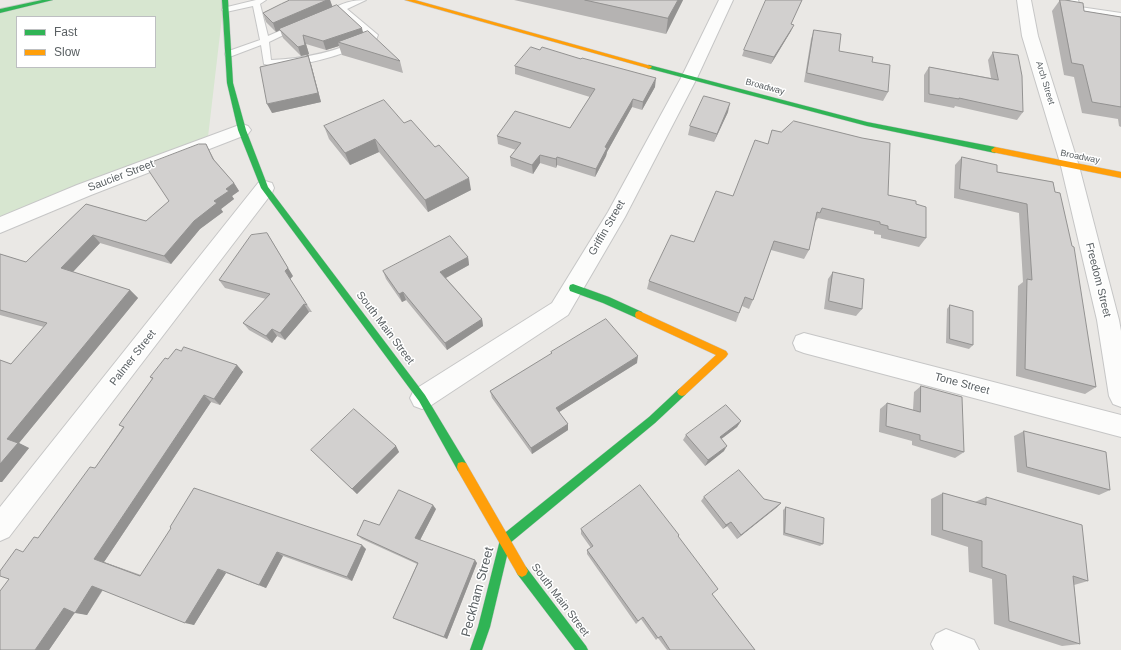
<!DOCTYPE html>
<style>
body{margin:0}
#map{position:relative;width:1121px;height:650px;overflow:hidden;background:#eae8e5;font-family:Arial,sans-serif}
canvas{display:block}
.legend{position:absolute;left:16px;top:16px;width:140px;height:52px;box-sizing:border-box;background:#fff;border:1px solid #bdbfc1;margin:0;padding:5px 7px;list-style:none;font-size:12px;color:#5a6063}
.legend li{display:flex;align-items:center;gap:8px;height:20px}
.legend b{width:20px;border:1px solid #bdbfc1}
</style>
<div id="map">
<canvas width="1121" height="650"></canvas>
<ul class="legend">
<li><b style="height:5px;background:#30b455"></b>Fast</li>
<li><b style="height:5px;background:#ff9f0a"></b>Slow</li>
</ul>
</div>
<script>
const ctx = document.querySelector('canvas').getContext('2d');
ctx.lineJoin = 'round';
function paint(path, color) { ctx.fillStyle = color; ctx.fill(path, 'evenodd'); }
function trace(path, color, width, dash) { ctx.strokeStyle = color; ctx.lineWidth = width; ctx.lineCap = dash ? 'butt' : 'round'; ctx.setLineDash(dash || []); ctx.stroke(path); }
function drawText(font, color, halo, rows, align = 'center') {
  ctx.font = font + ' Arial,sans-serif'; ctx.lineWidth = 3; ctx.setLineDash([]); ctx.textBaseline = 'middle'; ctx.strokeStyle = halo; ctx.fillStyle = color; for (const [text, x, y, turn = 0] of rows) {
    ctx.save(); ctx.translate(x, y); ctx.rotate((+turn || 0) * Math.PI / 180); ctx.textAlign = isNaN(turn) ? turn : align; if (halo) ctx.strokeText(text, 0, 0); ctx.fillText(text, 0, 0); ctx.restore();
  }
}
paint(new Path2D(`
 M35 0H224L208 137 0 224V9ZM17 17H155V67H17Z`), '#d7e6d0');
const lane = new Path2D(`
 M256 0H266L260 4 268 36 293 25 296 24 300 27 269 42 271 60C306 59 337 51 369 37L341 12 335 13 331 11C339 3 354 0 366 0L347 9 378 35 376 40C347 53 295 72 264 64L261 45 232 56H226L225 54 226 52 260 40 253 6 226 12 222 10 223 8Z
 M1070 0H1078L1080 7 1121 13V17L1073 11Z`);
const street = new Path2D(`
 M719 0H733L697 78 625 217 568 315 430 406 422 409 414 406 410 398 414 390 552 303 608 212 681 78Z
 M1017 0H1031L1038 36 1079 166 1119 320 1121 331V407L1113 404 1109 396 1097 320 1061 166 1022 36Z
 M242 124 248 126 251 130 248 134 91 195 0 233V217L77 185Z
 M265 181 272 183 274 188 272 193 9 537 0 541V507L258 183Z
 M804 333 1121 415V437L804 353 796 350 793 343 796 336Z
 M946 629 974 640 979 650H934L931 644 936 634Z`);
const fast = new Path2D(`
 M42 0H53L0 13V9Z
 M222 0H228L233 83 246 130 268 187 425 395 466 463 467 467 466 471 462 472 458 471 419 401 261 188 238 130 227 83Z
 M649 65 867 122 995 147 999 150 995 153 867 126 647 68 646 67Z
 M573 284 609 297 642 312 643 315 642 318 639 319 603 303 570 291 569 288 570 285Z
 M682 388 685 389 687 392 685 395 655 423 510 543 490 627 482 650H470L478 627 501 536 649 417 679 389Z
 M522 565 526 567 586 646 588 650H575L518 575 516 571 518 567Z`);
const slow = new Path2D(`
 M405 0H415L651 66 652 67 649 69 647 68Z
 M995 147 1121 172V178L992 152 991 150Z
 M639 311 726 351 728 354 726 357 685 395 682 396 679 395 677 392 679 389 716 355 636 318 635 315 636 312Z
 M462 462 466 463 526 567 528 571 526 575 522 577 518 575 458 471 457 467 458 463Z`);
trace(lane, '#c6c6c6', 2);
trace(street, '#c6c6c6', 2);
trace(fast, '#c5c6c6', 1);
trace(slow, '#c5c6c6', 1);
paint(lane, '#fcfcfb');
paint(street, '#fcfcfb');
paint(fast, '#30b455');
paint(slow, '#ff9f0a');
paint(new Path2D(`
 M290 0H330L332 7 363 33 400 61 403 73 342 55 339 46 326 50 306 44 309 54 308 55 311 64 321 102 272 113 307 56V55L301 56 283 38 280 30 276 32 266 22 263 13Z
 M514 0H683L666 34Z
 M1060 0H1065L1084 11 1121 17V127L1119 126 1118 119 1082 113 1074 77 1064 75 1052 11Z
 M792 24 791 31 771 64 742 56 744 50Z
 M814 30 888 92 883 101 804 82 811 39Z
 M993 52 1023 112 1017 120 955 106 954 108 924 102V75L929 67 991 78 988 60Z
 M515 66 655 87 642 110 632 107 607 152 606 156 595 177 557 165 556 168 540 163 533 174 511 166 510 157 516 150 498 144 497 136 570 128 590 97 515 74Z
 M728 112 714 142 688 135 690 126Z
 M404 123 471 190 428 212 379 152 350 165 329 139 324 126Z
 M772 130 888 195 916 204 926 238 919 247 881 238V235L874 234V231L818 218 815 222 809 250 804 259 771 250 753 300 749 309 742 306 736 322 647 289 649 281 694 242 733 196 768 144Z
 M206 144 215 161 234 183 239 191 232 196 234 199 221 209 223 212 200 229 171 264 100 243 73 272 130 290 138 298 19 443 29 448 2 482H0V360L11 364 44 327 0 315V254L26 262 86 204 146 221 169 201Z
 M962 157 997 172 1053 182 1096 387 1085 394 1016 376 1018 286 1023 282 1019 213 954 198 955 165Z
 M468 257 469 265 446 278 482 319 483 326 447 350 406 300 402 302 386 279 383 271Z
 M833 272 862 309 856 316 824 309 828 279Z
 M293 276 290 279 312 312H309L285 340 277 336 272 343 249 330 243 323 266 299 225 288 219 280Z
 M950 305 973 345 969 349 946 343 947 309Z
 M181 351 237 365 243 372 220 405 211 402 104 562 141 575 171 528 366 549 352 581 283 556 266 588 226 573 194 625 103 590 87 615 75 612 49 650H0L9 579 24 552 38 538 95 468 123 427 119 425 152 379 150 377 168 359Z
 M551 352 637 363 559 412 568 424V430L532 454 492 398 490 391 551 354Z
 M921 386 964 452 955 458 912 445V441L879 432 880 409 887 403 913 410 914 392Z
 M741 421 737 427 721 439 724 451 705 466 683 440 686 435Z
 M1024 431 1110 490 1099 495 1017 472 1014 436Z
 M396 446 399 452 357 494 311 450Z
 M943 493 975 502 986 497 1088 581 1074 585 1080 644 1062 646 994 624 992 579 969 572 968 547 931 535V499Z
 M704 497 781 503 776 508 737 539 727 526 723 529 701 501Z
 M786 507 823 544 820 546 783 535V510Z
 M436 509 420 540 477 563 447 639 397 620 393 618 417 564 362 539 357 535 379 525Z
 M581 529 679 535 678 536 712 594 755 650H667L658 638 656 640 641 619 636 624 587 554V550L591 548 581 534Z`), '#b5b3b2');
paint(new Path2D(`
 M327 0H330L333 8 279 29 280 30 276 32 273 23Z
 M678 0H683L666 34 668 18Z
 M794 25 791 31 771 64 774 57Z
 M362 28 364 37 338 42 339 46 326 50 323 41Z
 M303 35 306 44 309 54 301 56 298 47Z
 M308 55 311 64 321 102 272 113 267 104 318 93Z
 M656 78 655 87 642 110 643 102Z
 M633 99 632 107 607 152 606 156 595 177 596 169 605 147Z
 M730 103 728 112 714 142 717 134Z
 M375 139 379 152 350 165 345 153Z
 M540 155V163L533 174 532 165Z
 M557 157V165L556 168V159Z
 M469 178 471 190 428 212 425 200Z
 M234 183 239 191 232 196 234 199 221 209 223 212 200 229 171 264 164 256 194 221 226 189Z
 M267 233 293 276 290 279 285 271Z
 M93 235 100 243 69 276 61 268Z
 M468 257 469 265 442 280 440 272Z
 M130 290 138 298 19 443 29 448 2 482H0V464L7 439Z
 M403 292 406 300 402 302 399 294Z
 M304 304 309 312 285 340 280 333Z
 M482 319 483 326 447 350 445 343Z
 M272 329 277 336 272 343 266 336Z
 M638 356 637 363 556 414V408Z
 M237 365 243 372 220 405 214 399Z
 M204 395 211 402 104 562 150 579 94 559Z
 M741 421 737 427 716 443 720 437Z
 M568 424V430L532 454 531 448Z
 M396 446 399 452 357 494 352 489Z
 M727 446 724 451 705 466 708 460Z
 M781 503 776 508 737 539 741 535Z
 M433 505 436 509 419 542 415 538Z
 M731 522 727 526 723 529 726 525Z
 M362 545 366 549 352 581 347 577Z
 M277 552 283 556 266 588 259 585Z
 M475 560 477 563 447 639 444 637Z
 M218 569 226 573 194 625 185 623Z
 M92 586 103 589 87 615 75 613Z
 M64 608 76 611 49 650H35Z`), '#939291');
const building = new Path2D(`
 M290 0H327L273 23 263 13 281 4Z
 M585 0H678L668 18Z
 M766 0H802L791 24 794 25 774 57 744 50Z
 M1060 0H1065L1083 3 1084 11 1121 17V107L1092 102 1083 65 1072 63Z
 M337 5 362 28 323 41 303 35 305 45 298 47 279 29Z
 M814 30 841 34 839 51 873 57 872 62 890 65 888 92 807 73Z
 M368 31 400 61 338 42Z
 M531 47 540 50 542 47 581 59 582 58 656 78 643 102 633 99 605 147 607 148 596 169 557 157 556 159 540 155 532 165 510 157 521 143 497 136 515 111 570 128 595 89 515 66Z
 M993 52 1018 55 1022 76 1023 112 959 98V99L929 94V67L998 80Z
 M307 55H308L318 93 267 104 260 67 308 56Z
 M704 96 730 103 717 134 690 126Z
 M384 100 404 123 411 120 435 147 439 145 469 178 425 200 375 139 345 153 324 126Z
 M794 121 862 138 890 143 888 195 916 201V204L926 207V238L888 229V226L880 224V222L822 208 820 213 817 212 809 250 774 241 753 300 745 297 739 313 649 281 671 235 694 242 716 191 733 196 755 140 768 144 772 130 781 132Z
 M199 144H206L213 159 234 183 226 189 229 191 214 201 217 203 194 221 164 256 93 235 61 268 130 290 7 439 18 443 0 464V360L11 364 47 323 0 310V254L26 262 86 204 146 221 169 201 145 165Z
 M962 157 997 165V172L1053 182 1055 192 1060 193 1072 246 1074 247 1096 387 1025 369 1027 279 1032 280 1027 204 960 189Z
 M267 233 288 268 285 271 307 305 304 304 280 333 272 329 266 336 243 323 270 294 219 280 251 235Z
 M450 236 468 257 440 272 482 319 445 343 403 292 399 294 383 271Z
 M833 272 864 279 862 309 829 301Z
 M950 305 973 311V345L950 339Z
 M606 319 638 356 556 408 568 424 531 448 490 391 552 353 551 352Z
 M184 347 237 365 214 399 204 395 94 559 140 576 171 528 170 527 194 488 362 545 347 577 277 552 259 585 218 569 185 623 92 586 75 613 64 608 35 650H0V591L9 579 0 576V571L16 549 23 552 34 537 38 538 90 467 95 468 124 427 119 425 153 378 150 377 165 358 168 359 176 349 181 351Z
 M921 386 962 397 964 452 920 440V435L886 426 887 403 920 412Z
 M726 405 741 421 720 437 727 446 708 460 686 435Z
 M354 409 396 446 352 489 311 450Z
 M1024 431 1106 452 1110 490 1027 467Z
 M739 470 764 499 781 503 741 535 731 522 726 525 704 497Z
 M640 485 679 535 678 536 718 589 712 594 755 650H670L661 636 658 638 643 617 638 621 587 550 593 546 581 529Z
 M399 490 433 505 415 538 475 560 444 637 393 618 418 563 357 535 364 520 379 525Z
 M943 493 986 505V497L1082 525 1088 581 1073 576 1080 644 1009 621 1006 575 982 567V541L943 530Z
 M786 507 824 518 823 544 785 533Z`);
paint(building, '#d2d0cf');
trace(building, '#939291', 1);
drawText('9px', '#5a6063', '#fff', [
 ["Arch Street",1045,83,73],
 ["Broadway",765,87,15],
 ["Broadway",1080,157,11]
]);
drawText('11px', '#5a6063', '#fff', [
 ["Saucier Street",121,176,-21],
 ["Griffin Street",607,228,-60],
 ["Freedom Street",1098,280,76],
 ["South Main Street",385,328,53],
 ["Palmer Street",133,358,-52],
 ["Tone Street",962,384,15],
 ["South Main Street",560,600,53]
]);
drawText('13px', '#5a6063', '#fff', [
 ["Peckham Street",478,592,-75]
]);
</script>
